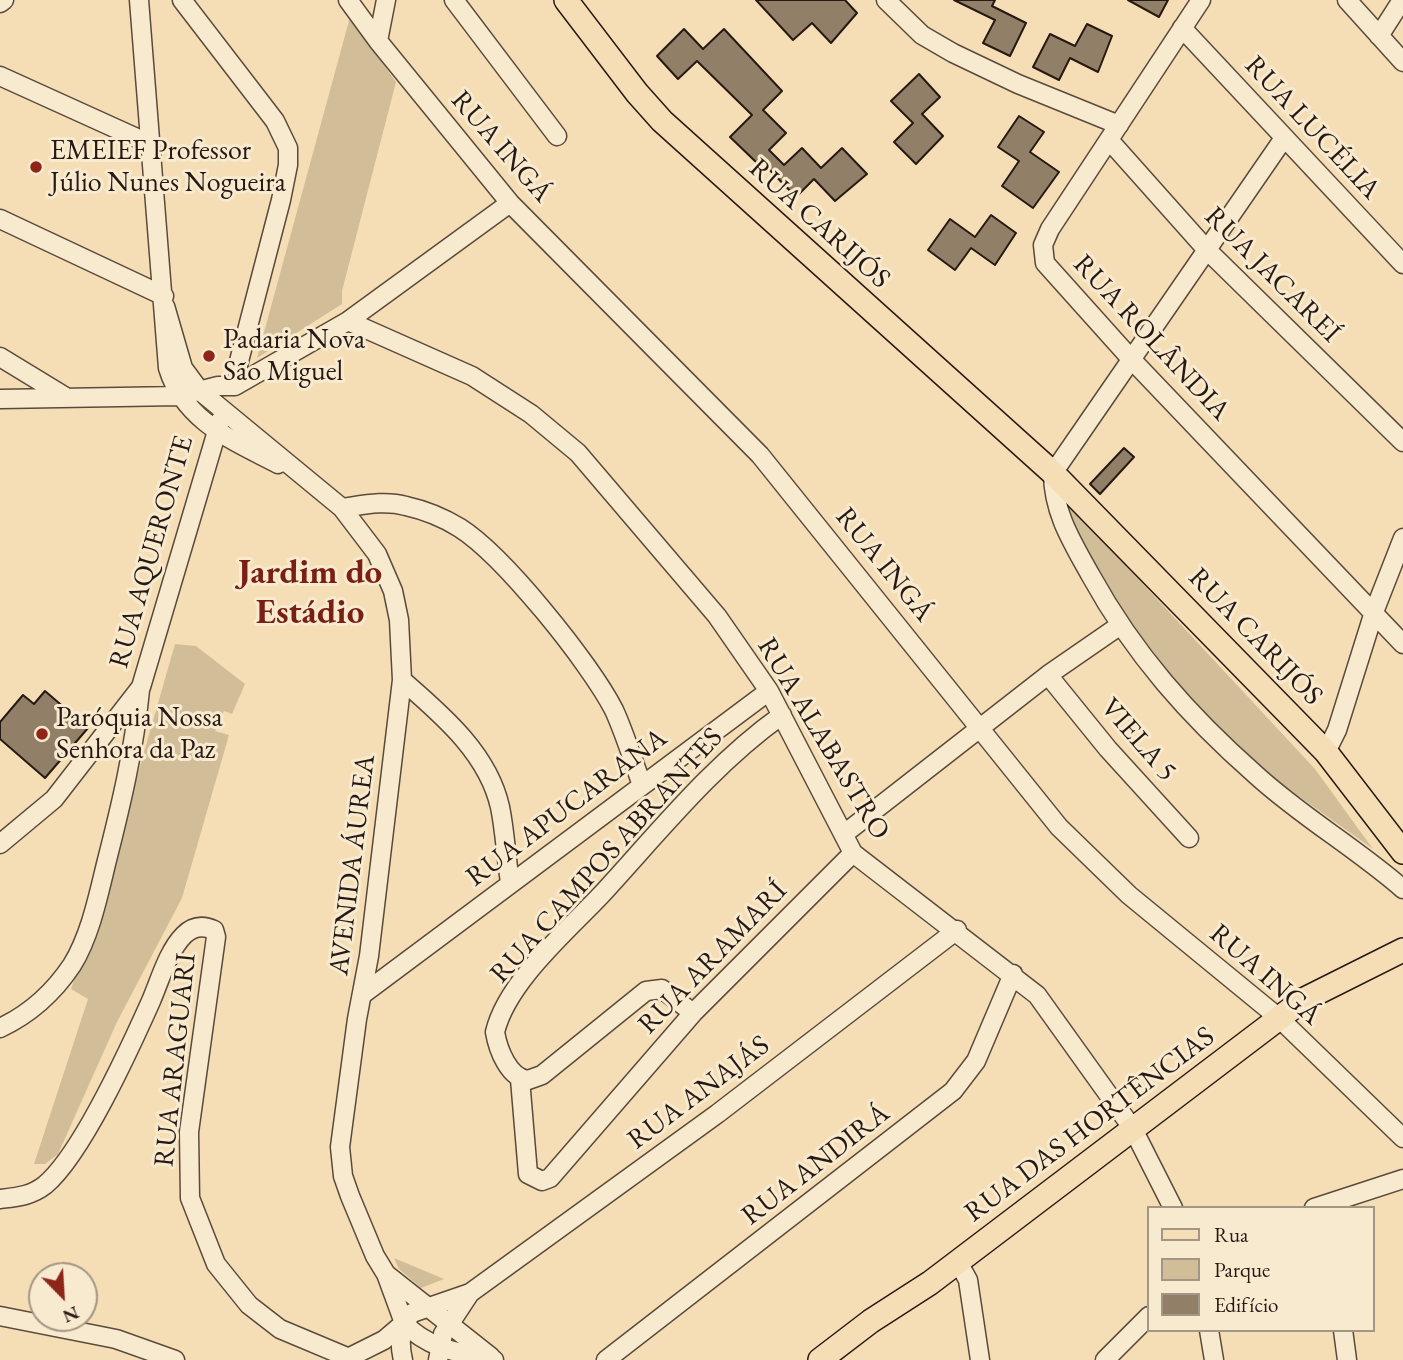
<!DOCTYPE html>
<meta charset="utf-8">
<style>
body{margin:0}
#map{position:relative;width:1403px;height:1360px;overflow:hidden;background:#f5deb5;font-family:"EB Garamond",serif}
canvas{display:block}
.legend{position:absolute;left:1147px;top:1206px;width:228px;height:126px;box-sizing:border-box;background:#f8eacf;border:2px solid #a49684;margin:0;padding:9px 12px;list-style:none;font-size:21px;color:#261913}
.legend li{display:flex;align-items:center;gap:14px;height:35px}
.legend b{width:35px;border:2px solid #a49684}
.north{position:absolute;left:28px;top:1262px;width:70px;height:70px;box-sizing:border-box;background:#f8eacf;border:2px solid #a49684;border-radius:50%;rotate:156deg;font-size:19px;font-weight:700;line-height:28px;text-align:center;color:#261913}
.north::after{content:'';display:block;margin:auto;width:24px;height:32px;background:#8f2418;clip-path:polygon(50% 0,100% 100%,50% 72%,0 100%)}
</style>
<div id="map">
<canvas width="1403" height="1360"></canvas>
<ul class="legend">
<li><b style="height:9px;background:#f5deb5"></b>Rua</li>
<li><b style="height:19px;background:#d2bd99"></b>Parque</li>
<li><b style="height:19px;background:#927f67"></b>Edifício</li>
</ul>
<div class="north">N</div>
</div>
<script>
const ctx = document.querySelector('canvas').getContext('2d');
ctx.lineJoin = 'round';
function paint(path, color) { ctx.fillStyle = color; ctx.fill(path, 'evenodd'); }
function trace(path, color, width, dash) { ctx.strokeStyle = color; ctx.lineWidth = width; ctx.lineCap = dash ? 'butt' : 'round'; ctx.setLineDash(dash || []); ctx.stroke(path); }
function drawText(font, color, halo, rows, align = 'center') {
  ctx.font = font + ' "EB Garamond",serif'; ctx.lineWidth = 6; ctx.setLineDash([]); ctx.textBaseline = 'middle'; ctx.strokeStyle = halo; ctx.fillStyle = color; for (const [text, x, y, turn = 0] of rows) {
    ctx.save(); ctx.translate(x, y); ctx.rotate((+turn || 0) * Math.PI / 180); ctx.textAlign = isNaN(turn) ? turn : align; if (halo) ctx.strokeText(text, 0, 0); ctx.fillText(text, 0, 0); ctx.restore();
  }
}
paint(new Path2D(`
 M350 17 396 82 342 291V304L257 358Z
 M1064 504 1078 514 1315 769 1373 849 1259 768 1185 693 1120 615 1090 561Z
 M175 644 196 646 245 684 232 714 224 711 215 731 229 735 182 898 117 1022 58 1154 45 1164H34L88 999 71 989 97 916Z
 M394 1258 444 1279 421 1288 399 1269Z`), '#d2bd99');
const building = new Path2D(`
 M756 0H845L857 13 831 43 812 23 793 40Z
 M954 0H995L992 6 1026 23 1010 56 983 43 995 20Z
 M1128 0H1168L1159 17Z
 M1087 24 1112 36 1098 72 1070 58 1059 80 1033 67 1050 34 1075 46Z
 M684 29 703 49 724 29 782 91 763 110 786 133 769 150 784 165 802 148 821 168 842 148 867 174 835 201 814 179 796 197 760 160 757 163 730 137 752 115 697 61 678 79 657 56Z
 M919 74 940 97 922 114 943 136 916 164 894 142 913 123 891 101Z
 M1019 116 1044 132 1030 152 1059 172 1033 208 1002 186 1019 161 998 147Z
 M991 215 1016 233 995 265 971 248 955 270 928 250 950 219 975 237Z
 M1124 448 1134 457 1100 494 1090 484Z
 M45 691 88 728 45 778 0 739V722L23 695 34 704Z`);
paint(building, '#927f67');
trace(building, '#261913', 2);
const minor = new Path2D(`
 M139 0 168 368C184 421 232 440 278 464
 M182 0 275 121 288 148V165L281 200 238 365V384
 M348 0 378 41 510 203 760 455 1059 827 1129 895 1279 1018 1403 1138
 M454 0 557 136
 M886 0 922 35 953 53 1018 84 1119 125
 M1201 0 1050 229 1043 245 1045 263 1132 360 1403 644
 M1347 0 1403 62
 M0 3 4 0
 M1182 28 1403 264
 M1379 36 1402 0
 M378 41 386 0
 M0 76 150 144
 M1284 138 1053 473C1053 512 1072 542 1091 576 1134 654 1189 716 1256 775 1302 817 1356 848 1403 889
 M1109 140 1207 250 1403 442
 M0 219 164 296
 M165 306 183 368 200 391 342 508 377 554 393 591 399 620 402 680 369 956 357 1019 340 1147 343 1176 350 1196 375 1256 386 1274 404 1323C428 1349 460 1353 494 1360
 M348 321 472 376 531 414 578 453 717 616 769 691 853 853 1037 995 1133 1129 1173 1208
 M0 357 64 396
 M0 399 179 396 218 386H235L348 321 510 203
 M342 508C363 505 385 500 406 506 424 510 444 518 460 528 504 556 590 663 614 710 625 734 633 761 642 785
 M1048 675 1108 749 1189 838
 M402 680C441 714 488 753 500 807 505 831 506 857 510 882
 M1326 752 1337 730 1374 612 1403 538
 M844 834 1048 675 1119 626
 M0 844 54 799 141 687 220 421
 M363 994 769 691
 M693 1013 662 989 646 991 542 1075 528 1080C509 1078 498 1050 495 1032 507 982 566 932 601 895 659 832 712 765 782 715
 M0 1028C30 1014 54 992 72 965 90 936 98 897 106 864 121 805 134 751 140 690
 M520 1079 528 1174 542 1181 550 1178 693 1013 853 853
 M0 1199C17 1197 31 1196 45 1185 82 1154 130 1048 151 1001 160 980 168 951 184 935 193 926 203 925 214 930L216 937 189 1132 190 1198 216 1264 249 1305 280 1329 354 1360
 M1314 1208 1403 1179
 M958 1262 968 1280 980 1360
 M386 1274 491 1357
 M0 1316 116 1339 175 1360
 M1209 1330 1214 1360
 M1343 1330 1347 1360
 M348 1358 384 1340 404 1323
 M403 1360C399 1343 399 1326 412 1313L470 1293
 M438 1360 443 1334 470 1293 717 1114 957 930
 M606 1360 953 1091 976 1061 1013 974
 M1105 1360 1149 1316`);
const major = new Path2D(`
 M566 0 637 93 662 121 1053 473 1326 752 1403 852
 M820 1360 871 1321 930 1283 1303 1000 1403 950`);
trace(minor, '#5a4a3c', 21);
trace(major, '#261913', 26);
trace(minor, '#f8eacf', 18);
trace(major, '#f5deb5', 23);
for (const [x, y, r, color] of [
 [36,167,7,"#8f2418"],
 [209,356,7,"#8f2418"],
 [42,734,7,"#8f2418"]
]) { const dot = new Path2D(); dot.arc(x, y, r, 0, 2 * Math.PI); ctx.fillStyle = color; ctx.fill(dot); trace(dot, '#f8eacf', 2.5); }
drawText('28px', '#261913', '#f8eacf', [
 ["RUA LUCÉLIA",1312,128,47],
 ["RUA INGÁ",501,147,49],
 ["RUA CARIJÓS",819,224,42],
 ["RUA JACAREÍ",1272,275,45],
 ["RUA ROLÂNDIA",1151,338,47],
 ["RUA AQUERONTE",152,552,-74],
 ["RUA INGÁ",884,565,51],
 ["RUA CARIJÓS",1255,637,46],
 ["RUA ALABASTRO",823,739,59],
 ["VIELA 5",1138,740,49],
 ["RUA APUCARANA",567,808,-37],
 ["RUA CAMPOS ABRANTES",607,856,-48],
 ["AVENIDA ÁUREA",353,865,-83],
 ["RUA ARAMARÍ",713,958,-46],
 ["RUA INGÁ",1265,975,41],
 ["RUA ARAGUARI",176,1060,-84],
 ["RUA ANAJÁS",699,1093,-37],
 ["RUA DAS HORTÊNCIAS",1090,1125,-37],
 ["RUA ANDIRÁ",816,1165,-38]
]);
drawText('28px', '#261913', '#f8eacf', [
 ["EMEIEF Professor",50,151],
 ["Júlio Nunes Nogueira",50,183],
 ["Padaria Nova",223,340],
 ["São Miguel",223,372],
 ["Paróquia Nossa",56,718],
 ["Senhora da Paz",56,750]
], 'left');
drawText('bold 35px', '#7a1f14', '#f8eacf', [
 ["Jardim do",310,573],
 ["Estádio",310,613]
]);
</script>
